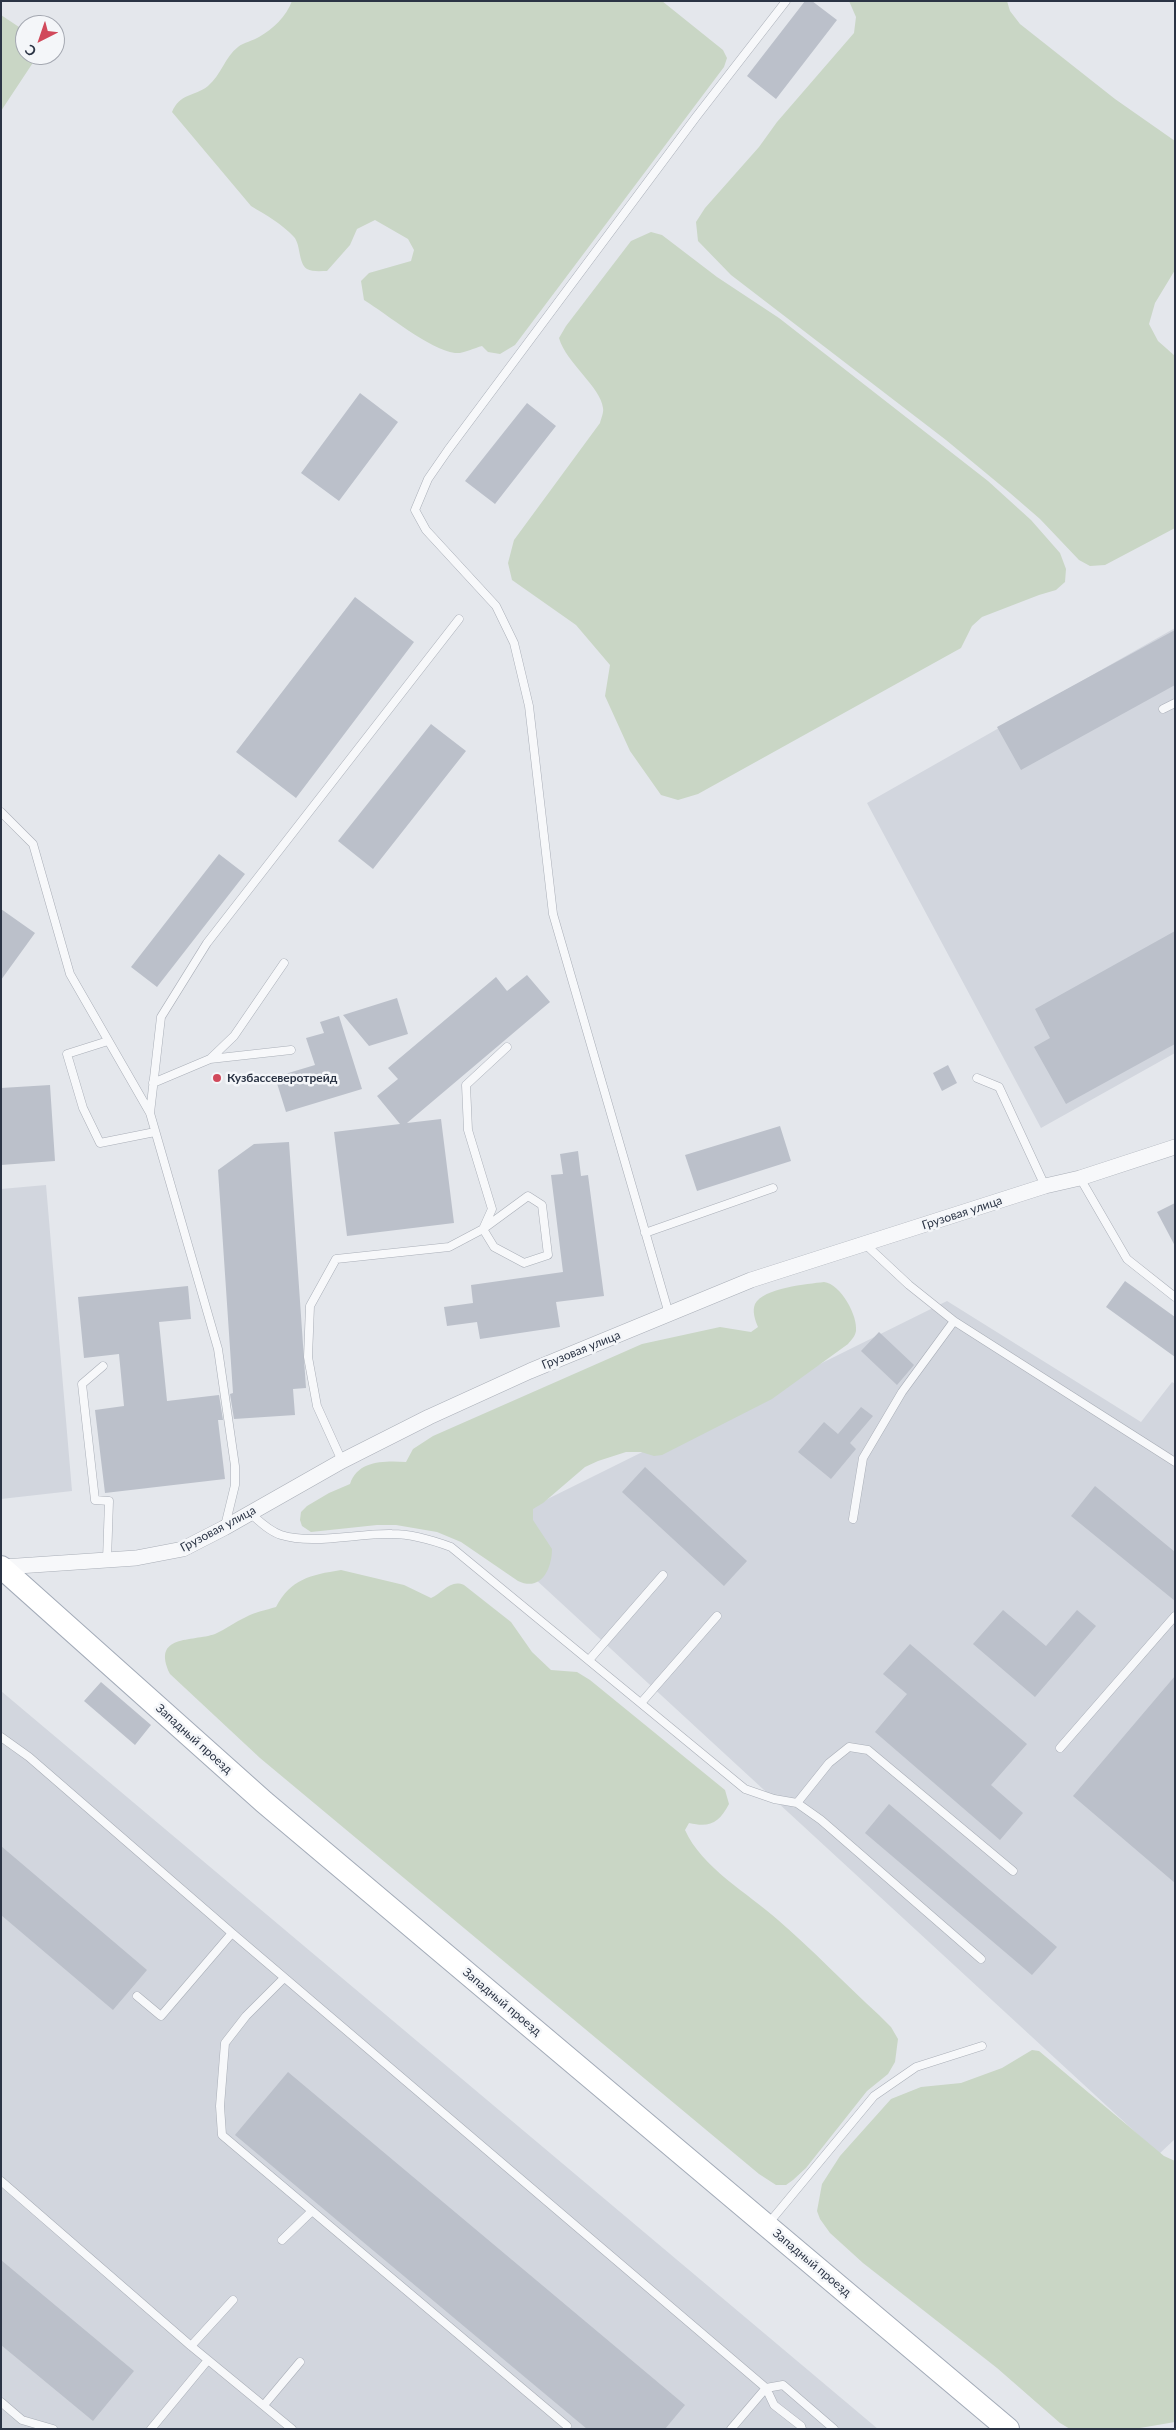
<!DOCTYPE html>
<meta charset="utf-8">
<style>
body{margin:0}
#map{position:relative;width:1176px;height:2430px;overflow:hidden;background:#e4e7ec;font-family:Lato,sans-serif}
canvas{display:block}
.frame{position:absolute;inset:0;border:2px solid #2b3445;pointer-events:none}
.north{position:absolute;left:15px;top:15px;width:50px;height:50px;box-sizing:border-box;background:#f4f6f9;border:1px solid #a4a8b1;border-radius:50%;rotate:221deg;font-size:14px;font-weight:700;line-height:20px;text-align:center;color:#2b3445}
.north::after{content:'';display:block;margin:auto;width:18px;height:22px;background:#d1495b;clip-path:polygon(50% 0,100% 100%,50% 72%,0 100%)}
</style>
<div id="map">
<canvas width="1176" height="2430"></canvas>
<div class="frame"></div>
<div class="north">С</div>
</div>
<script>
const ctx = document.querySelector('canvas').getContext('2d');
ctx.lineJoin = 'round';
function paint(path, color) { ctx.fillStyle = color; ctx.fill(path, 'evenodd'); }
function trace(path, color, width, dash) { ctx.strokeStyle = color; ctx.lineWidth = width; ctx.lineCap = dash ? 'butt' : 'round'; ctx.setLineDash(dash || []); ctx.stroke(path); }
function drawText(font, color, halo, rows, align = 'center') {
  ctx.font = font + ' Lato,sans-serif'; ctx.lineWidth = 5; ctx.setLineDash([]); ctx.textBaseline = 'middle'; ctx.strokeStyle = halo; ctx.fillStyle = color; for (const [text, x, y, turn = 0] of rows) {
    ctx.save(); ctx.translate(x, y); ctx.rotate((+turn || 0) * Math.PI / 180); ctx.textAlign = isNaN(turn) ? turn : align; if (halo) ctx.strokeText(text, 0, 0); ctx.fillText(text, 0, 0); ctx.restore();
  }
}
paint(new Path2D(`
 M1175 628V1053L1041 1128 867 803Z
 M46 1185 72 1491 1 1499V1189Z
 M947 1301 1141 1422 1172 1382 1175 1384V2139L1159 2154 483 1531Z
 M1 1691 878 2429H1Z`), '#d2d6de');
paint(new Path2D(`
 M292 1H662L723 50 727 58 724 67 515 345 500 354 488 352 482 346C474 348 463 354 455 353 429 349 388 315 364 300L361 281 369 273 411 261 414 250 408 239 375 220 357 229 350 245 327 271C321 271 312 272 307 269 298 263 301 245 294 237 282 224 266 215 251 206L172 112C180 93 194 97 208 86 221 75 225 57 238 47 244 42 253 41 259 37 273 29 286 17 292 1Z
 M849 1H1007L1010 11 1020 24 1115 99 1175 141V270L1155 303 1149 324 1158 341 1175 356V528L1105 565 1090 566 1079 560 1040 519 1010 493 946 440 731 275 698 241 696 222 705 208 759 147 777 122 854 33 856 17Z
 M1 15 25 31V55H38L1 111Z
 M651 232 662 235 717 277 779 318 988 481 1031 520 1060 553 1066 569 1065 582 1056 590 1039 595 982 617 972 626 961 648 698 794 678 800 661 795 630 751 605 696 610 665 576 625 512 580 508 563 514 540 600 423C601 419 604 412 603 408 601 387 566 363 559 338L566 326 631 241Z
 M824 1282C841 1284 858 1316 856 1331 855 1337 851 1340 848 1344L772 1399 662 1455 654 1456 641 1452H626L598 1461 585 1467 543 1503 533 1509V1520L552 1549C552 1569 541 1592 518 1581L461 1542 437 1532 396 1525H377L311 1532 302 1526 300 1520 301 1512 307 1506 329 1493 350 1484C358 1460 385 1461 406 1462L413 1449 433 1436 642 1344 720 1327 751 1332 758 1327C755 1320 752 1311 755 1304 763 1288 808 1284 824 1282Z
 M341 1570 404 1585 431 1598C443 1593 450 1579 464 1585L511 1622 532 1652 551 1670 577 1672 590 1680 725 1790 729 1804C719 1823 710 1828 689 1823L685 1830C702 1868 748 1893 778 1920 813 1950 845 1984 879 2015L891 2027 898 2039 895 2062 888 2074 867 2091 806 2168 793 2180 786 2185H776L759 2174 260 1758 170 1674C151 1634 192 1642 215 1634 226 1629 235 1622 246 1617 255 1612 266 1610 276 1607 291 1579 310 1575 341 1570Z
 M1032 2050 1039 2051 1164 2156 1175 2161V2422L1134 2429H1070L1060 2423 997 2368 863 2263 830 2233 820 2219 817 2211 822 2184 840 2156 891 2099 921 2087 961 2083 1002 2068Z`), '#c9d6c5');
paint(new Path2D(`
 M805 1H812L837 20 776 99 747 76Z
 M360 393 398 422 339 501 301 473Z
 M527 403 556 426 495 504 465 481Z
 M355 597 414 642 296 798 236 752Z
 M1175 630V685L1021 770 997 727Z
 M431 724 466 751 373 869 338 841Z
 M219 854 245 874 157 987 131 967Z
 M1 909 35 933 1 980Z
 M1175 931V1044L1066 1104 1034 1047 1050 1038 1035 1009Z
 M527 975 550 1002 407 1123 441 1119 454 1223 347 1236 334 1132 400 1124 377 1096 398 1079 388 1068 496 977 507 991Z
 M397 998 408 1034 369 1046 343 1015Z
 M339 1016 362 1089 286 1112 275 1077 315 1065 306 1038 324 1033 320 1022Z
 M948 1065 957 1083 942 1091 933 1073Z
 M50 1085 55 1161 1 1165V1088Z
 M780 1126 791 1161 697 1191 685 1155Z
 M289 1142 306 1388 293 1389 295 1415 234 1419 230 1394 233 1393 218 1170 254 1144Z
 M578 1151 581 1176 588 1175 604 1296 556 1302 560 1327 480 1339 477 1322 447 1326 444 1307 473 1303 471 1285 563 1272 551 1175 563 1174 560 1154Z
 M1175 1203V1246L1157 1212Z
 M1125 1281 1175 1317V1357L1106 1307Z
 M188 1286 191 1319 159 1322 167 1401 219 1395 223 1420H218L225 1479 105 1493 95 1410 124 1406 119 1354 84 1358 78 1297Z
 M879 1332 914 1365 897 1385 861 1351Z
 M861 1407 873 1416 850 1443 856 1449 831 1479 798 1452 824 1422 838 1434Z
 M645 1467 747 1561 724 1586 622 1492Z
 M1095 1486 1175 1552V1601L1071 1516Z
 M1003 1610 1046 1646 1077 1610 1096 1626 1035 1697 973 1644Z
 M910 1644 1027 1744 991 1785 1023 1813 1000 1840 875 1732 907 1694 883 1674Z
 M1175 1676V1883L1073 1796Z
 M101 1682 151 1725 135 1745 84 1701Z
 M889 1804 1057 1947 1032 1975 865 1833Z
 M1 1846 147 1970 113 2010 1 1915Z
 M288 2072 685 2405 665 2429H587L235 2135Z
 M1 2260 134 2371 93 2421 1 2345Z`), '#bbc0ca');
const service = new Path2D(`
 M1163 709 1175 703
 M1 812 33 844 70 974 150 1113 218 1349 235 1466V1485L225 1526
 M108 1041 67 1054 83 1108 100 1143 155 1132
 M210 1059 291 1050
 M977 1078 999 1087 1045 1186
 M153 1083 210 1059 234 1036 284 963
 M150 1113 161 1017 207 943 459 619
 M1080 1178 1127 1259 1175 1297
 M528 1196 542 1205 548 1255 524 1263 494 1247 483 1229Z
 M645 1233 773 1188
 M865 1244 909 1285 954 1321 1175 1462
 M669 1314 553 914 529 706 514 643 496 606 426 530 415 510 428 479 448 450 696 117 786 1
 M103 1366 82 1384 95 1500 109 1501 107 1560
 M342 1461 317 1406 308 1357 310 1306 336 1259 449 1247 483 1229 492 1209 468 1130 466 1085 507 1047
 M250 1513C259 1521 269 1531 281 1535 313 1545 358 1533 392 1534 413 1534 432 1540 451 1547L745 1789 774 1799 797 1803 821 1820 981 1959
 M853 1519 863 1458 902 1392 954 1321
 M589 1660 663 1575
 M641 1703 717 1616
 M1 1737 29 1757 232 1933
 M1060 1748 1175 1616
 M797 1803 829 1763 849 1747 868 1750 1013 1871
 M284 1978 246 2016 225 2043 220 2106 222 2135 567 2426
 M137 1996 161 2016 232 1933 766 2388 774 2405 801 2426 802 2429
 M1 2181 191 2346 292 2429
 M768 2224 874 2096 916 2067 982 2046
 M282 2240 312 2211
 M191 2346 233 2300
 M1 2402 22 2420 53 2429
 M264 2405 300 2362
 M151 2429 208 2360
 M731 2429 766 2388 783 2385 834 2429`);
const minor = new Path2D(`
 M3 1567 136 1558 183 1549 224 1528 342 1461 429 1417 530 1371 751 1280 1045 1186 1080 1178 1175 1147`);
const primary = new Path2D(`
 M1 1567 264 1802 1008 2429`);
trace(service, '#a9aeb7', 9);
trace(minor, '#a9aeb7', 16);
trace(primary, '#a3abb8', 24);
trace(service, '#f7f8fa', 8);
trace(minor, '#f7f8fa', 15);
trace(primary, '#fff', 22);
for (const [x, y, r, color] of [
 [217,1078,5,"#d1495b"]
]) { const dot = new Path2D(); dot.arc(x, y, r, 0, 2 * Math.PI); ctx.fillStyle = color; ctx.fill(dot); trace(dot, '#f4f6f9', 2); }
drawText('bold 12px', '#2b3445', '#f4f6f9', [
 ["Кузбассеверотрейд",227,1078]
], 'left');
drawText('12px', '#2b3445', '#f4f6f9', [
 ["Грузовая улица",962,1213,-18],
 ["Грузовая улица",581,1350,-22],
 ["Грузовая улица",218,1529,-28],
 ["Западный проезд",194,1739,42],
 ["Западный проезд",502,2002,40],
 ["Западный проезд",812,2263,40]
]);
</script>
